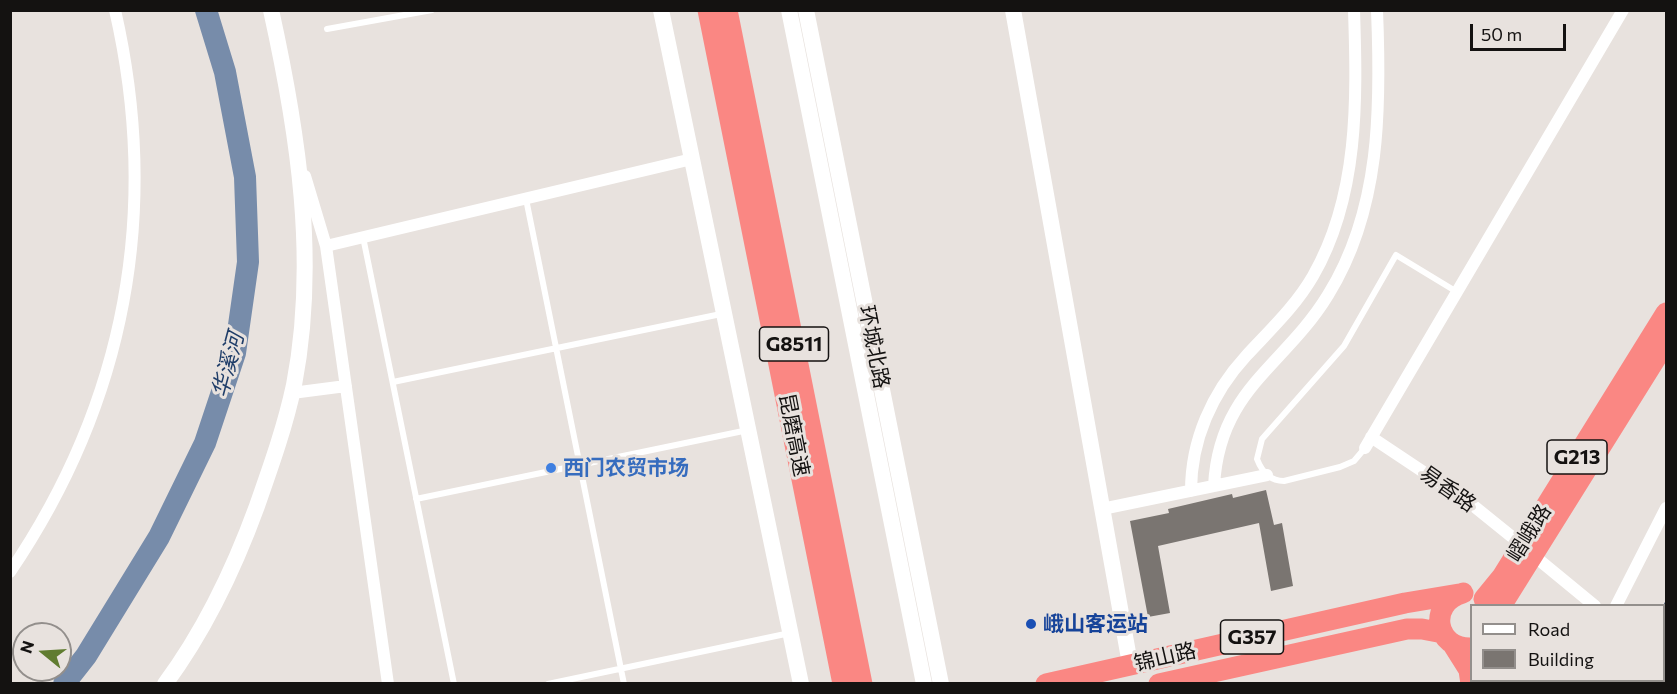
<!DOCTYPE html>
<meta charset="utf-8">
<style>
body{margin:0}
#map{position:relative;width:1677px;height:694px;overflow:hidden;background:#e8e2de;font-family:Commissioner,sans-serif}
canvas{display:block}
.frame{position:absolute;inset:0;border:12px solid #141211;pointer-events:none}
.legend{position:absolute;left:1470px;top:604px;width:195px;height:78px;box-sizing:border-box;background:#e8e2de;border:2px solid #938f8c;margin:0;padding:8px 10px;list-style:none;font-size:18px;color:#141211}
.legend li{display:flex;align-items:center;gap:12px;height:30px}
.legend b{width:30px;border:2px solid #938f8c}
.north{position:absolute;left:12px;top:622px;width:60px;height:60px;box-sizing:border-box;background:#e8e2de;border:2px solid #938f8c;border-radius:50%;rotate:288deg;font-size:16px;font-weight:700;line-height:24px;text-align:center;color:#141211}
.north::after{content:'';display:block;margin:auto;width:21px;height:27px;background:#607c30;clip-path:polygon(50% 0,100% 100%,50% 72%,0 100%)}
.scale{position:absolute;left:1470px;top:24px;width:96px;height:27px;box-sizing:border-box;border:3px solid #141211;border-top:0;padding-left:8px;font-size:18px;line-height:21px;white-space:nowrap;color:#141211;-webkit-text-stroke:4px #e8e2de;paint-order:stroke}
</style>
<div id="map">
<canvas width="1677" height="694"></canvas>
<div class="frame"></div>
<ul class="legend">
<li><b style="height:8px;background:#fff"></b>Road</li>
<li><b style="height:16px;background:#7a7571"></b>Building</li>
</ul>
<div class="north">N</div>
<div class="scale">50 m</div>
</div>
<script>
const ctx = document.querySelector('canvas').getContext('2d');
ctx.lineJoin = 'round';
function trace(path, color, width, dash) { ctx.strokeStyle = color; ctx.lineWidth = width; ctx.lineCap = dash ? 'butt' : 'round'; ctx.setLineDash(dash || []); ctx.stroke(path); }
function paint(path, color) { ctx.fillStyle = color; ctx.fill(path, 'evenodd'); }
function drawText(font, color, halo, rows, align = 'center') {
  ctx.font = font + ' Commissioner,"Noto Sans SC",sans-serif'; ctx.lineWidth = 6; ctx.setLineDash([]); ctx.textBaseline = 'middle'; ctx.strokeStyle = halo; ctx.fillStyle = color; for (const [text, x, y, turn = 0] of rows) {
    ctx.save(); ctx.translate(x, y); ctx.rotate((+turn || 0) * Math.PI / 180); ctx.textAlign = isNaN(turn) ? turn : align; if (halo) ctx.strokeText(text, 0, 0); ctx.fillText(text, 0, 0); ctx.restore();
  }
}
trace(new Path2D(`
 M1664 609 1666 604
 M1617 684 1619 680`), '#59677c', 4);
trace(new Path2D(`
 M64 684 86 656 159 537 205 443 235 353 248 262 245 177 225 72 206 10`), '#778caa', 22);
paint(new Path2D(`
 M1266 490 1274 525 1282 523 1293 586 1271 591 1259 523 1158 546 1170 613 1148 617 1130 521 1169 513 1168 509 1232 494 1233 498Z`), '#7a7571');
trace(new Path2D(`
 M327 29 432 10
 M526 199 624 684
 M363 237 454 684
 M393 382 721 314
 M1365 448 1354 461 1340 467 1284 481C1270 481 1262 472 1257 459L1262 439 1344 346 1396 255 1457 292
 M416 499 748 430
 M548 684 790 633`), '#fff', 6);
trace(new Path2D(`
 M305 176 326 246 388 684
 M326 246 692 159
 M292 393 346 386
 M1371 437 1470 503 1522 545
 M1365 448 1623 10
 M1214 486C1219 389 1284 367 1328 295 1381 210 1381 107 1377 10
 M1191 491C1191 440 1212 393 1246 356 1270 330 1295 307 1313 276 1359 196 1357 100 1354 10
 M1102 509 1267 475
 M1533 555 1595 606
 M10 572C126 401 161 211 115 10
 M1616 606 1666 508
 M1664 658 1666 661`), '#fff', 12);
trace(new Path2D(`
 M661 10 801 684
 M789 10 924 684
 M806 10 941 684
 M1013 10 1130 664
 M165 684C205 630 234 569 257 506 271 466 285 427 294 385 318 261 298 132 271 10`), '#fff', 16);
trace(new Path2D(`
 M708 10 843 684
 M727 10 862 684
 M1463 593C1427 603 1435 650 1472 648
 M1484 599 1502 577 1666 313
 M1501 606 1666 342
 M1452 643 1469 670 1471 684
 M1046 684 1405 603 1459 594
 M1159 684 1407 629H1422L1443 633`), '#fa8783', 21);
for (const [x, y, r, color] of [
 [551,468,6,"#3f7fe0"],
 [1031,624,6,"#1a4fb4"]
]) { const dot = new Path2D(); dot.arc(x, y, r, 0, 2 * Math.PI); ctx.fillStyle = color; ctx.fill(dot); trace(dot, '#e8e2de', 2); }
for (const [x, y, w] of [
 [794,344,69],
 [1577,457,60],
 [1252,637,63]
]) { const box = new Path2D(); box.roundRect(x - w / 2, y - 17, w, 34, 4.5); ctx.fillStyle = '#e8e2de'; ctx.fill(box); trace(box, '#141211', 1.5); }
drawText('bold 20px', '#141211', null, [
 ["G8511",794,344],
 ["G213",1577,457],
 ["G357",1252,637]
]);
drawText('21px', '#141211', '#e8e2de', [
 ["环城北路",874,347,79],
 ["昆磨高速",794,435,79],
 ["易香路",1448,489,35],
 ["嶍峨路",1529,533,-58],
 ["锦山路",1165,657,-13]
]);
drawText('bold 21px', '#366cbe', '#e8e2de', [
 ["西门农贸市场",563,468]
], 'left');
drawText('bold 21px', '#164399', '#e8e2de', [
 ["峨山客运站",1043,624]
], 'left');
drawText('italic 22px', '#203e69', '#e8e2de', [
 ["华溪河",228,365,-75]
]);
</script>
